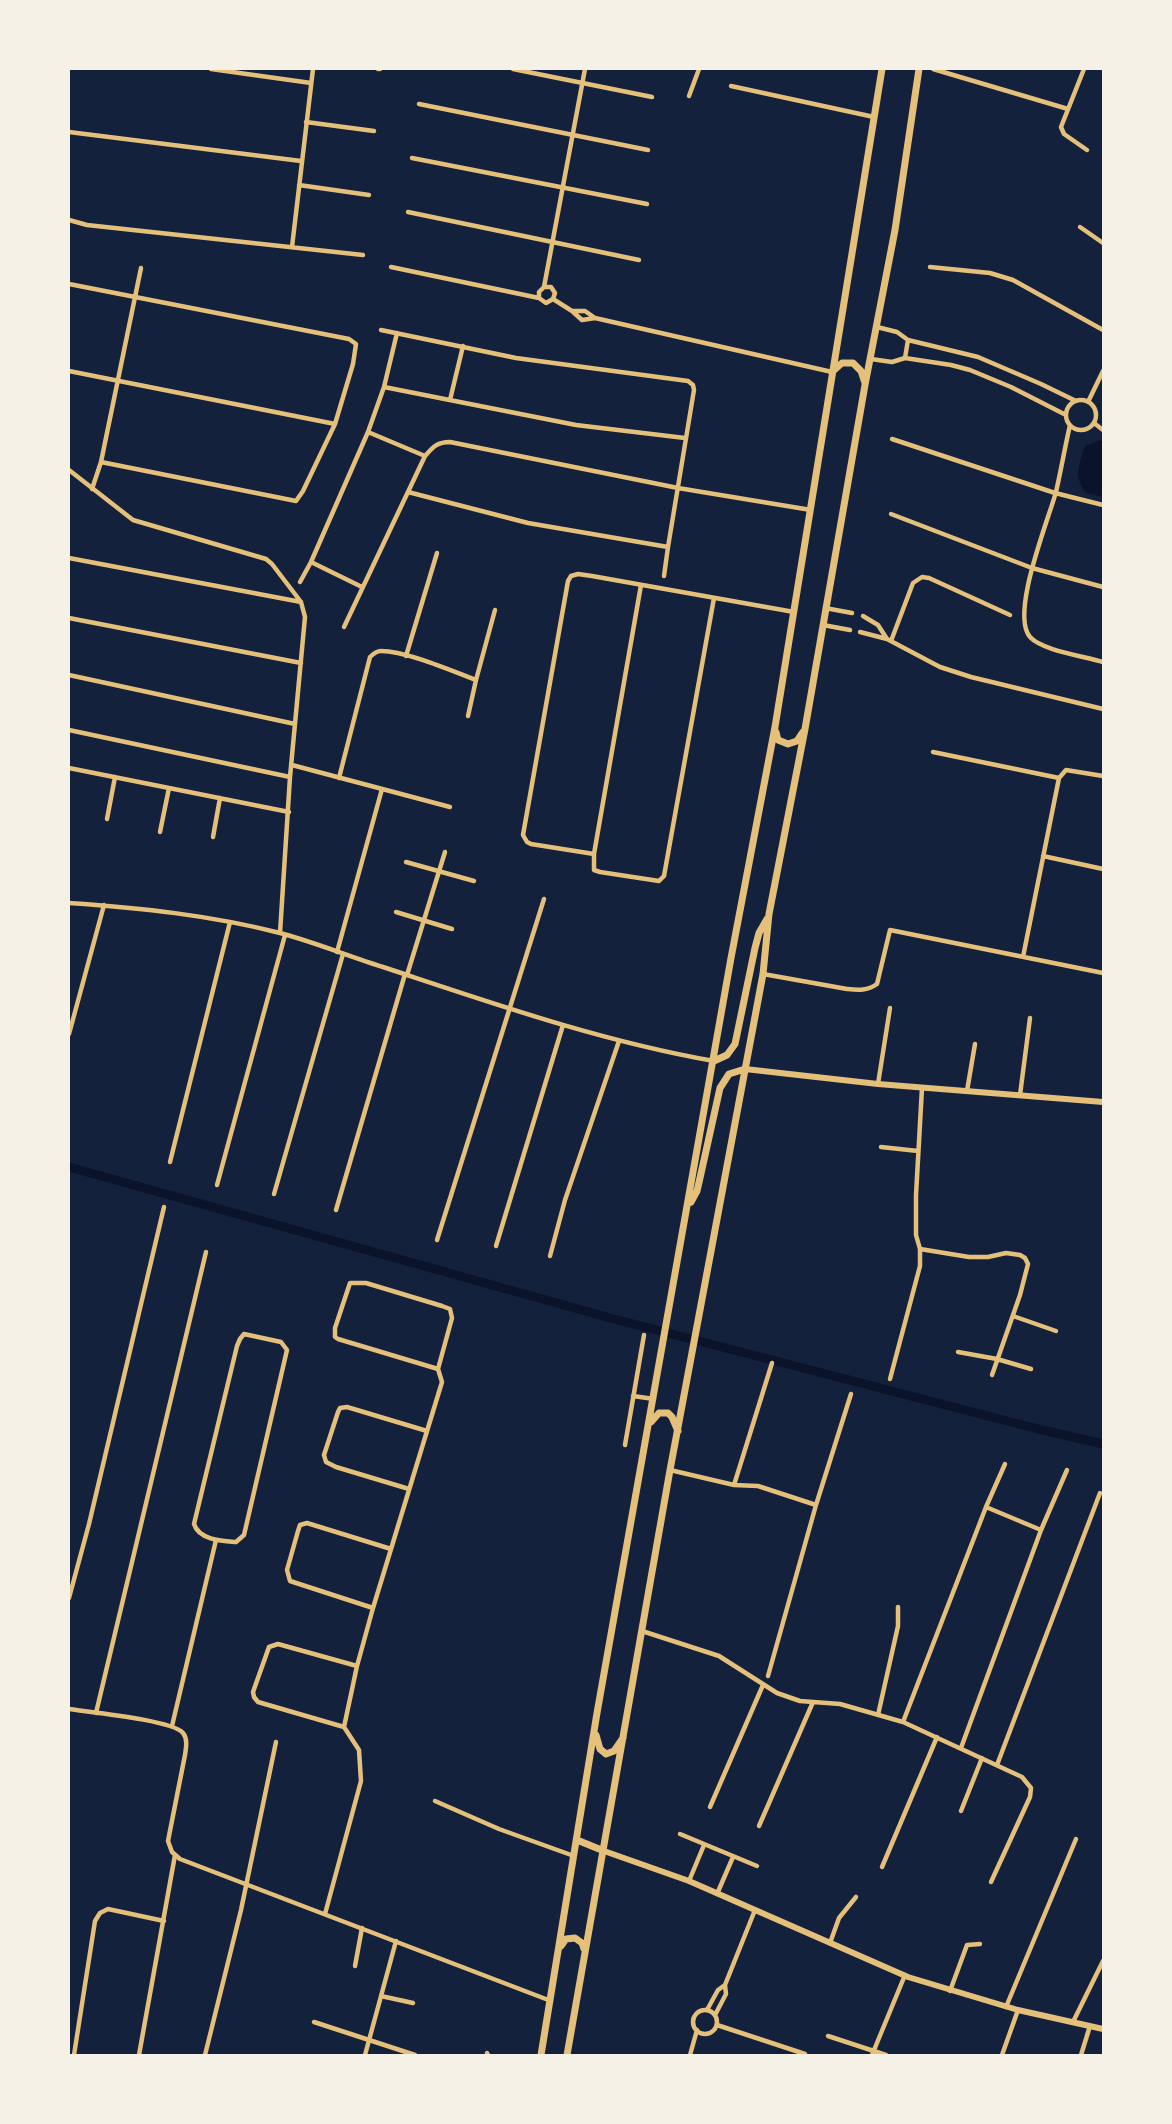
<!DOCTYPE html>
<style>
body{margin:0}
#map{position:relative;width:1172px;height:2124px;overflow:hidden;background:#14213d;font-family:Commissioner,sans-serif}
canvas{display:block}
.frame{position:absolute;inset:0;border:70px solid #f6f1e7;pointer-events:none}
</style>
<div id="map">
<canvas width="1172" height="2124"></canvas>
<div class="frame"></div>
</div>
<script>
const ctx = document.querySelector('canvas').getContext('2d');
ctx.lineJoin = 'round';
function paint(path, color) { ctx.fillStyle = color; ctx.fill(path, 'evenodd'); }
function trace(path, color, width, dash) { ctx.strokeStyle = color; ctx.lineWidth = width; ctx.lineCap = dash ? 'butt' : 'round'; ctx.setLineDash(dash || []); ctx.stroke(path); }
paint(new Path2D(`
 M1100 440 1103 442V497L1086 493C1073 476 1079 465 1085 446Z`), '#0b132b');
trace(new Path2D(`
 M69 1167 614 1319 1038 1429 1103 1444`), '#0b132b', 9);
trace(new Path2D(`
 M211 69 311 83
 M378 69H380
 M513 69 652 97
 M933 69 1068 109
 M1084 69 1061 127 1064 134 1087 150
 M731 86 874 117
 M689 96 699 69
 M419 104 648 150
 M306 122 374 131
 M69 132 301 161
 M412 158 647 204
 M299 185 369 195
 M408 212 639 260
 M69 220 87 225 363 255
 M1080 227 1103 243
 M292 247 313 69
 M391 267 539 298
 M930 267 990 273 1013 280 1103 330
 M69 284 349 339 356 344 353 364 335 424 303 491 296 501 101 462
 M544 287H551L555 293 553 299 546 303 539 298V292L544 287 585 69
 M553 299 572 311 582 320 595 318 832 372
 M572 311H585L595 318
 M877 327 897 332 908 340 978 357 1041 384 1076 401
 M381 330 516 358 688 381 693 385 694 390 668 547 528 523 408 492
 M397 333 384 387 576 425 685 438
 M905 358 908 340
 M871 359 892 362 905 358 951 365 970 370 1011 387 1066 415
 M69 371 335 424
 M450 400 463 346
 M1066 415a15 15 0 1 1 30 0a15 15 0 1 1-30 0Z
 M1088 402 1103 371
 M1094 423 1103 430
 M1070 425C1065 447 1061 470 1056 492 1048 521 1010 614 1030 637 1043 651 1084 656 1103 662
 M368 432 425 456
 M892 439 1055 493 1103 505
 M69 470 133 520 266 559 272 564 301 602 305 617 290 777 280 933
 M92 489 101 462 141 268
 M891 514 1032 568 1103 587
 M69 558 301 602
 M664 576 668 547
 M300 582 311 562
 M641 585 594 854V870L600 872 659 881 664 876 714 598
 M362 587 311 562 368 432 384 387
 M825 608 852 613
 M863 616 878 625 887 639
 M69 618 301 663
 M823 625 850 630
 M344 627 425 456C433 447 437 442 450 442L678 488 811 510
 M860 632 887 639 940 667 971 677 1103 709
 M891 641 913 583 922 577 929 578 1010 615
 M406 656 437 553
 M69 675 295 724
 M468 716 476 680
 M69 730 290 777
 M933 752 1059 778
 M292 765 450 807
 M69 768 289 812
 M339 778 370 657C373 654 376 651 381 651 406 651 452 671 476 680L495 610
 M107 819 115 777
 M160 832 169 788
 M213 837 220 798
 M594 854 531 844 527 842 523 835 568 581 571 576 578 574 592 576 794 612
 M1043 856 1103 869
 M406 862 474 881
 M69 903C140 908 210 915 280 933 314 942 348 956 383 967 492 1003 600 1041 714 1061
 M396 912 452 929
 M337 952 382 789
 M1023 957 1059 778 1066 770 1103 776
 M763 974 847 989C858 990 867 991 877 984L890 930 1103 973
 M407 975 445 852
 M69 1034 104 905
 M878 1084 890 1008
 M922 1088 916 1195V1235L920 1249 969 1257H988L1006 1253 1020 1255 1025 1258 1028 1264 1020 1295 992 1375
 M967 1091 975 1044
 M1020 1095 1030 1018
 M881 1147 918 1151
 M170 1162 230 922
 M217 1185 285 935
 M274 1194 343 954
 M336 1210 405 974
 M437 1240 544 899
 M496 1246 563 1025
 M550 1256 565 1200 619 1041
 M1013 1316 1056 1331
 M244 1334 281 1342 287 1350 244 1535 236 1542C222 1541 199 1540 194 1524L237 1346 240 1339Z
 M958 1352 997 1359 1031 1369
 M890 1379 920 1266V1249
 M633 1396 654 1399
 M625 1445 644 1335
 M670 1470 734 1485 758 1486 816 1505 768 1676
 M734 1485 772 1363
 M409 1489 336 1467 326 1462 324 1455 338 1412 340 1408 347 1407 427 1431
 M816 1505 851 1394
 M986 1507 1005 1464
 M69 1598 89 1524 164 1207
 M373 1608 290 1581 287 1570 298 1531 300 1525 307 1523 391 1549
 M642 1631 719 1656 777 1693 800 1701 840 1704 903 1722 1022 1777 1031 1788 1030 1797 991 1882
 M69 1709C88 1712 173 1720 183 1733 188 1739 186 1748 185 1755L168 1841 172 1852 180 1859 551 2001
 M96 1713 206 1252
 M878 1715 898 1626V1607
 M903 1722 986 1507 1041 1530
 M172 1726 216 1540
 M344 1727 258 1702 254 1697 253 1692 269 1647 278 1644 357 1666
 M961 1748 1041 1530 1067 1470
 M997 1765 1100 1493
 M435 1801 499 1829 574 1856
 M710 1807 763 1685
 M961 1811 982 1758
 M759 1826 813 1702
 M680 1834 757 1866
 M882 1867 937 1737
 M689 1881 704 1845
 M717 1894 733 1857
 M325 1914 361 1781 359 1750 344 1727 357 1666 373 1608 442 1382 438 1369 452 1318 450 1309 442 1306 366 1283H350L335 1328V1337L338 1339 438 1369
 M830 1943 839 1918 856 1897
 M355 1966 362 1928
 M950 1991 967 1945 980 1944
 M381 1996 413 2003
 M1006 2007 1076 1839
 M707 2010 718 1990 725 1985
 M693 2022a12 12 0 1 1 24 0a12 12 0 1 1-24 0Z
 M715 2015 726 1994 725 1985 755 1910
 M314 2022 415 2055
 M1073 2022 1103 1961
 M717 2025 805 2054
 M828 2036 886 2055
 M487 2053 488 2055
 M74 2055 95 1921 100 1913 108 1909 164 1921
 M139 2055 175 1855
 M205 2055 241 1910 276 1742
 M365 2055 396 1941
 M690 2055 697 2030
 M872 2055 905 1975
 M1002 2055 1018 2010
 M1081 2055 1090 2026`), '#e5c07b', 4.5);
trace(new Path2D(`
 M745 1069 878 1084 1103 1102
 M604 1851 689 1881 908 1977 1018 2010 1103 2029`), '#e5c07b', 6);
trace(new Path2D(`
 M832 372 842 363H853L861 371 865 383
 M776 732 778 740 788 744 797 741 803 732
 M714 1061 727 1055 735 1044 755 948 759 933 767 919
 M691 1202 697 1191 700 1178 720 1088 729 1074 745 1069
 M651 1422 659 1413H668L672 1417 678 1431
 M596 1735 600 1749 606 1754 614 1751 623 1738
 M577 1840 604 1851
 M561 1946 566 1939 575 1938 582 1943 584 1949
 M541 2055 597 1713 731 958 775 727 882 69
 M567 2055 670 1470 763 974 769 914 805 729 865 385 895 230 919 69`), '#e5c07b', 7);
</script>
